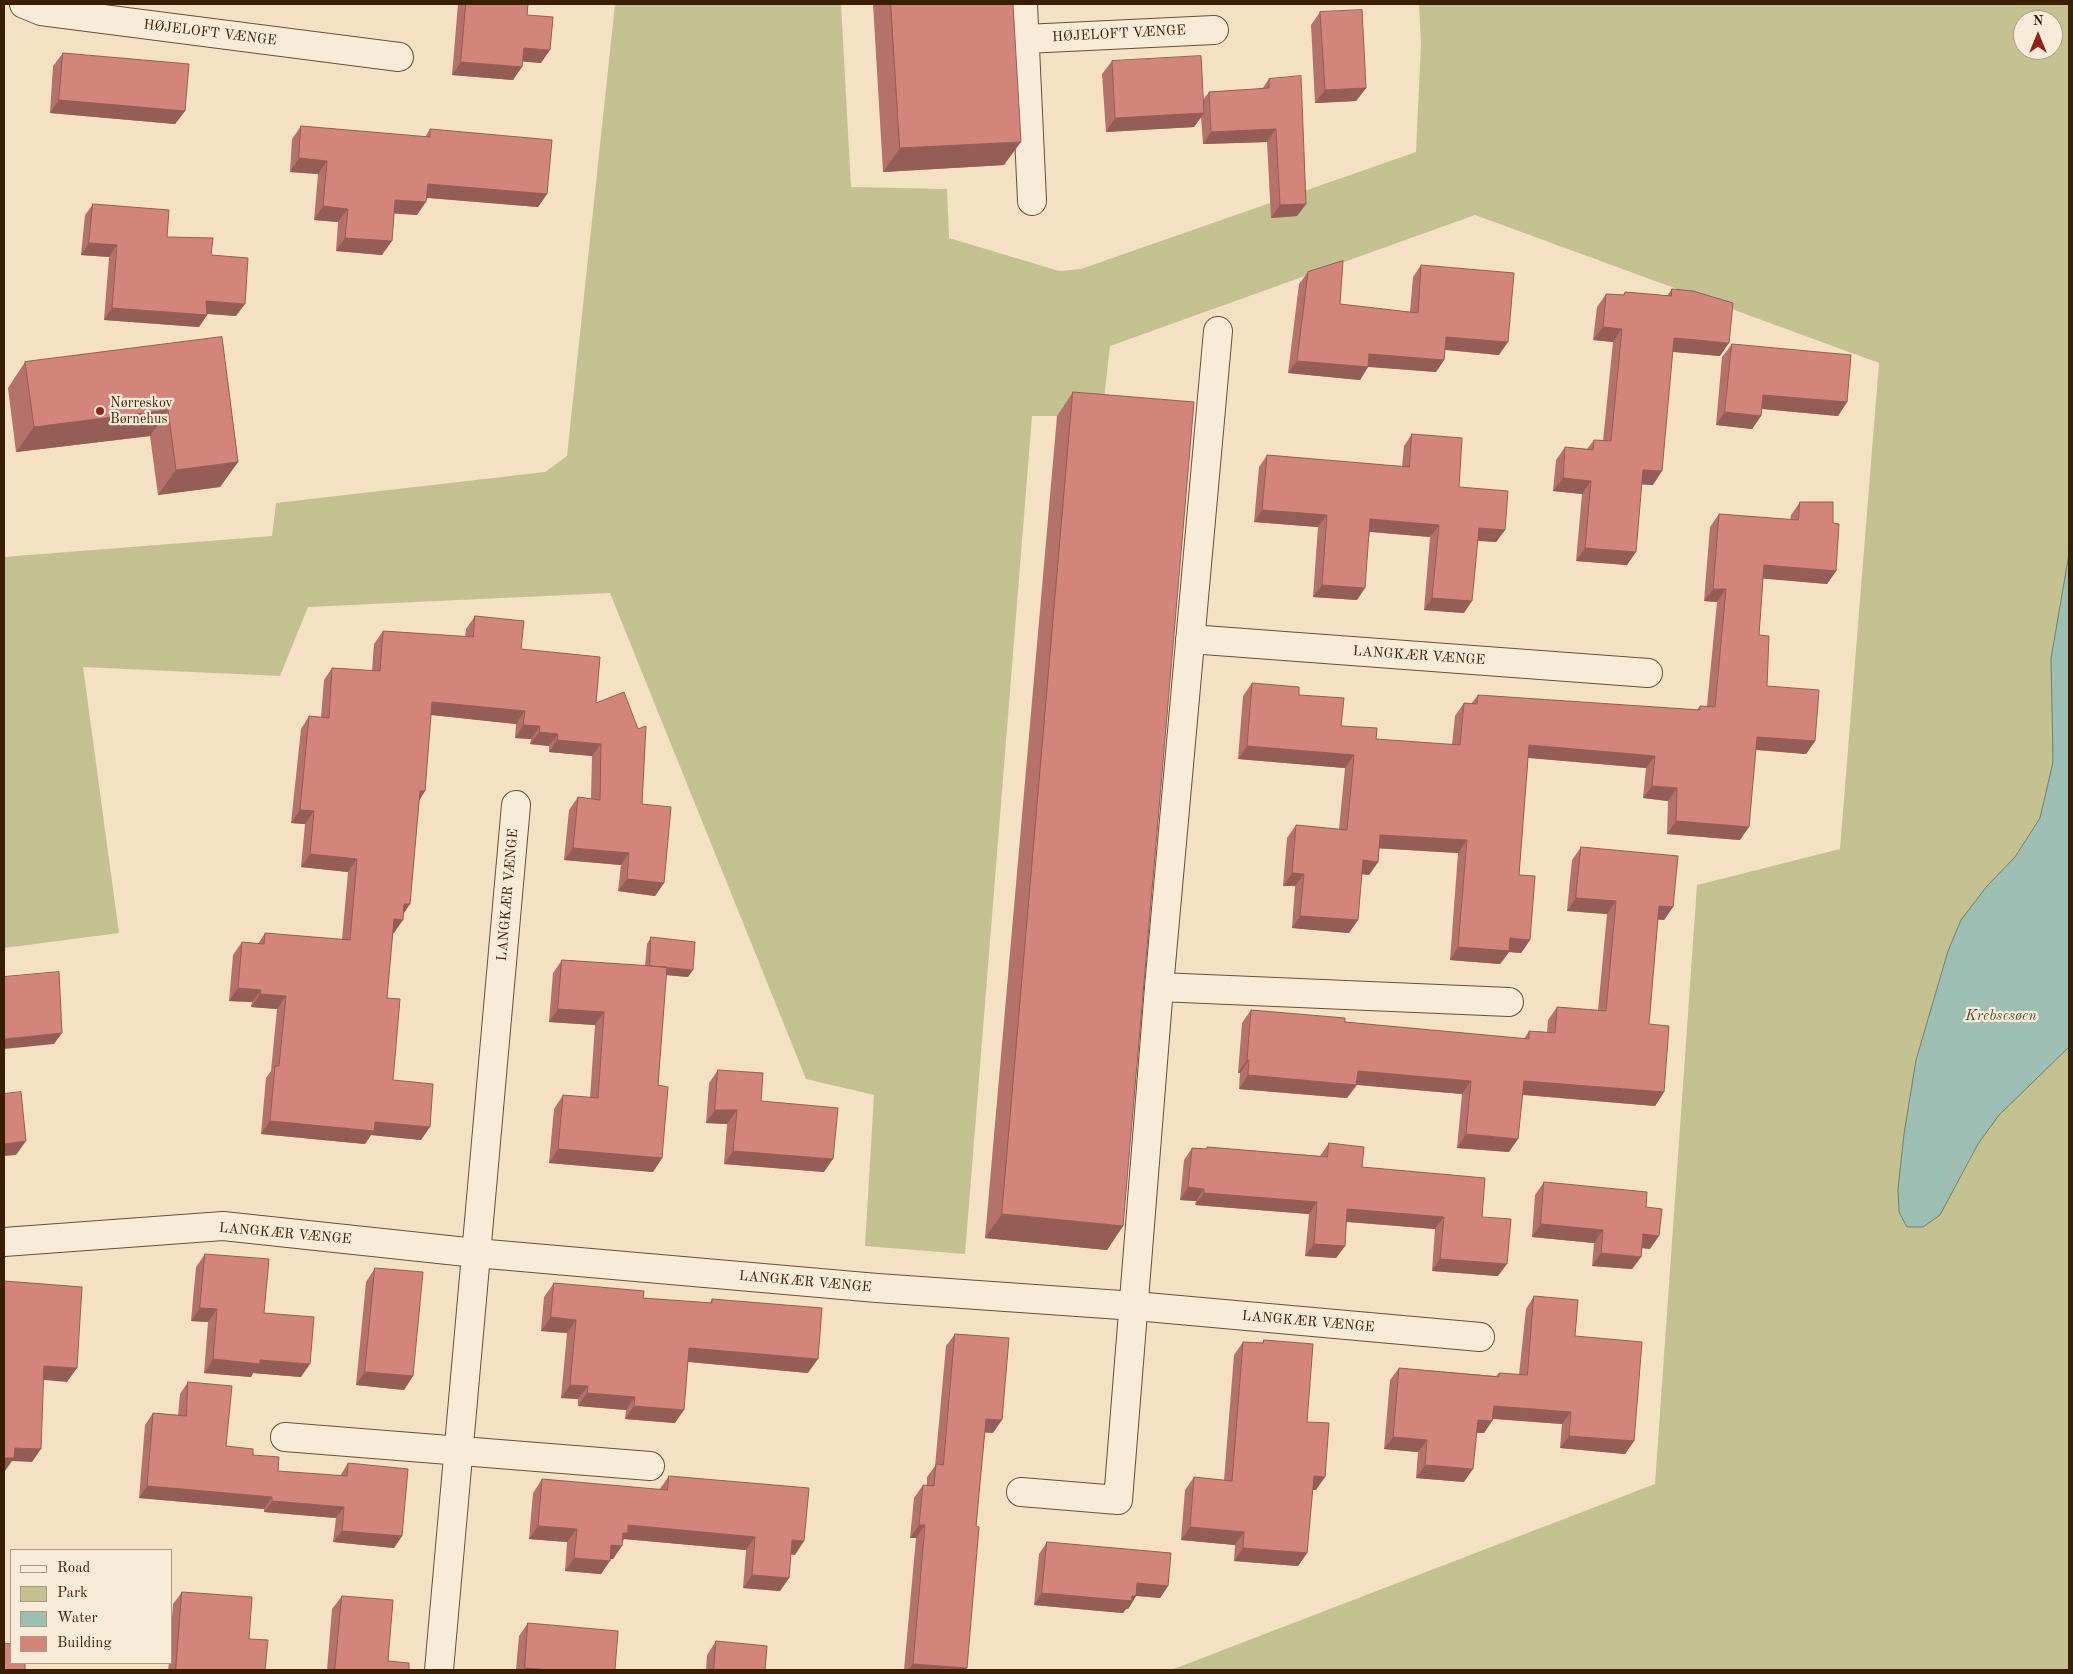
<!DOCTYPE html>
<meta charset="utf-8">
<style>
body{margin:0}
#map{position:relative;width:2073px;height:1674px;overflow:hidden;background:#f4e1c4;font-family:"Old Standard TT",serif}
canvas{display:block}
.frame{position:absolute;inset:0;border:5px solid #3a1e02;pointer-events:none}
.legend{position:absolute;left:10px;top:1549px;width:162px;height:115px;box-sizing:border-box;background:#f8ecd9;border:1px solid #ac9a83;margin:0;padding:6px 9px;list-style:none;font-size:15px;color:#3a1e02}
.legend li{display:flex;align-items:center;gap:10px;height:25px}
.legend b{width:25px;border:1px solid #ac9a83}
.north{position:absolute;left:2013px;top:10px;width:50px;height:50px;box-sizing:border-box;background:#f8ecd9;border:1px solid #ac9a83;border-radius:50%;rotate:0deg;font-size:14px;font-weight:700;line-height:20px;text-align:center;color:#3a1e02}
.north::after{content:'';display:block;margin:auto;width:18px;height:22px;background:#8f2418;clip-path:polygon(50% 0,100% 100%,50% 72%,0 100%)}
</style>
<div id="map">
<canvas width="2073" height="1674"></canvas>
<div class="frame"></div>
<ul class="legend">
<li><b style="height:6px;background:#f8ecd9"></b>Road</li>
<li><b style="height:14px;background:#c2c18f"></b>Park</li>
<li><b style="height:14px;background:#9cbeb3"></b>Water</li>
<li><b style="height:14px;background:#d3857b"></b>Building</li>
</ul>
<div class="north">N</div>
</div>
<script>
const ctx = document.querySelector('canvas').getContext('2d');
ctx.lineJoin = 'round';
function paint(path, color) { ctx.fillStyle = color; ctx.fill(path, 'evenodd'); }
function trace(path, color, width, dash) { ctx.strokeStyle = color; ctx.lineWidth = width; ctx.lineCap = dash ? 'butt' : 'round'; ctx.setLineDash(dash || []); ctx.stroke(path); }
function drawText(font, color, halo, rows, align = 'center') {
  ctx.font = font + ' "Old Standard TT",serif'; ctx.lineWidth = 4.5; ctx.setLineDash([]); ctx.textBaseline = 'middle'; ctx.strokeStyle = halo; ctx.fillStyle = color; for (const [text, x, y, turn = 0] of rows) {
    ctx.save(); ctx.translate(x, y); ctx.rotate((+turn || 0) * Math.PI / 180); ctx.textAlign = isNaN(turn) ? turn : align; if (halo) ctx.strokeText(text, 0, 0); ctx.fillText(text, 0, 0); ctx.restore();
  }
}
paint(new Path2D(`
 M615 4H841L851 187 947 189 949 238 1059 271 1081 269 1416 152 1421 44 1419 4H2069V1670H1171L1655 1484 1697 885 1840 849 1879 363 1475 215 1110 346 1102 416H1032L965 1254 865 1246 874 1095 806 1079 610 593 308 607 280 676 83 667 119 933 4 948V557L272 536 276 503 545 472 567 456ZM2023 20H2053V50H2023Z`), '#c2c18f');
const water = new Path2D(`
 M2069 554V1047L1999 1115 1978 1144 1940 1215 1923 1227H1907L1899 1212 1898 1189 1904 1134 1916 1060 1948 951 1961 920 1987 886 2015 857 2040 818 2053 762 2051 659Z`);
paint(water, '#9cbeb3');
trace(water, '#757e6c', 1);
const street = new Path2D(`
 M24 4 41 11 399 57
 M1023 4 1032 201
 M1025 39 1214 30
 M1190 639 1648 673
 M1159 987 1509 1002
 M4 1242 223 1226 476 1253 877 1288 1135 1306 1480 1337
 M285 1437 650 1466
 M1021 1492 1118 1500 1159 987 1218 331
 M439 1670 516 805`);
trace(street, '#684f32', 30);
trace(street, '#f8ecd9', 28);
paint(new Path2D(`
 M458 4H528L527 15 541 63 522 61 513 80 452 75Z
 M873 4H1013L1004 165 883 172Z
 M1320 12 1366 88 1356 101 1315 103 1311 25Z
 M63 53 185 111 175 124 50 113 53 66Z
 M1112 61 1203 100 1209 92 1262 89 1269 79 1306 204 1297 216 1271 218 1267 142 1203 144 1201 117 1194 127 1106 132 1102 74Z
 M301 126 425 137 430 129 547 194 538 207 427 198 417 215 394 213 382 255 336 251 338 222 314 220 318 174 290 172 292 139Z
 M93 204 167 237 211 255 236 316 207 314V315L199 327 104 320 109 257 81 255 85 215Z
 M1421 265 1499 355 1445 350 1444 360 1436 372 1368 367 1360 380 1288 373 1299 284 1308 272 1340 304 1410 312 1413 277Z
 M1672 289 1720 356 1673 352 1653 485 1642 484 1627 565 1576 561 1582 494 1553 491 1556 460 1565 447 1587 449 1594 440 1603 441 1613 342 1593 340 1597 307 1606 294 1623 295 1625 292 1667 296Z
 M222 337 238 462 220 487 158 495 150 436 16 452 8 388 25 362Z
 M1732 344 1847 402 1838 416 1762 409 1761 416 1752 429 1716 425 1722 357Z
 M1073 392 1123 1226 1107 1250 985 1238 1057 416Z
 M1412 434 1459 487 1505 530 1496 542 1478 541 1464 613 1424 610 1430 537 1370 532 1357 600 1313 597 1318 527 1254 522 1259 467 1267 455 1402 467 1404 446Z
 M1800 502 1833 523 1836 571 1827 584 1763 578 1759 635 1767 686 1815 741 1806 754 1755 750 1740 840 1667 834 1668 801 1643 798 1646 768 1528 758 1519 875 1530 940 1521 953 1509 952 1500 964 1450 960 1458 853 1379 848 1378 862 1369 875 1361 874 1349 933 1292 928 1295 886H1283L1287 838 1296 825 1339 829 1345 768 1238 759 1243 696 1252 683 1299 695 1341 726 1376 739 1452 745 1455 716 1464 703 1471 704 1478 695 1697 710 1700 706H1707L1717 602 1704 601 1710 527 1719 514 1790 520 1791 515Z
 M475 616 596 703 642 804 664 883 655 896 618 891 621 865 564 860 569 810 578 797 591 799 592 756 549 752V746L530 744 531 739 515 738 516 724 431 715 425 791 419 800 410 904 404 913 394 933 393 932 387 998 393 1080 421 1140 371 1135 365 1144 261 1134 266 1078 271 1071 277 1009 251 1007 252 1002 229 1001 233 955 242 942 258 944 265 933 342 940 348 872 301 867 305 824 291 823 301 729 309 716 321 717 324 680 332 668 372 671 374 644 383 631 465 637 466 629Z
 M1581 847 1673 907 1664 920 1658 919 1649 1024 1664 1092 1655 1106 1523 1095 1509 1152 1457 1148 1462 1094 1357 1085 1347 1098 1239 1089 1240 1073H1238L1242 1023 1251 1010 1345 1022 1524 1039 1529 1031 1547 1032 1548 1020 1557 1007 1598 1010 1607 914 1567 911 1572 860Z
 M651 937 688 977 666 975 658 1085 662 1158 653 1172 549 1163 554 1109 563 1095 590 1098 595 1025 549 1022 553 973 562 960 645 966 647 944Z
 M718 1070 761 1101 824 1172 724 1164 727 1124 706 1123 709 1083Z
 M1329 1143 1362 1167 1482 1217 1498 1276 1432 1271 1435 1229 1346 1222 1345 1246 1336 1258 1305 1256 1309 1214 1195 1205 1196 1201 1180 1200 1184 1160 1192 1148 1206 1149 1207 1147 1320 1156Z
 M1544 1182 1646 1207 1650 1249 1642 1248 1641 1257 1632 1269 1592 1266 1594 1243 1532 1237 1535 1195Z
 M205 1254 264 1313 301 1377 253 1373 251 1377 204 1373 208 1322 191 1321 196 1267Z
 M375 1268 413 1376 404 1390 356 1385 366 1282Z
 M554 1283 643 1298 710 1303 712 1299 808 1373 688 1362 675 1423 625 1419 626 1410 578 1406V1399L561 1398 567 1333 541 1331 544 1297Z
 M1534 1296 1575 1336 1634 1441 1625 1454 1560 1448 1562 1424 1493 1419 1492 1421 1484 1433H1477L1464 1482 1416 1478 1418 1452 1384 1449 1390 1380 1399 1368 1496 1376 1499 1373 1519 1375 1526 1309Z
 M955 1334 993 1433 985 1432 976 1526 965 1670H904L916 1538H910L914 1498 923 1485 927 1486V1477L935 1466 946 1346Z
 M1264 1340 1307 1422 1316 1490 1312 1489 1307 1553 1298 1566 1234 1561 1235 1545 1181 1540 1185 1490 1194 1477 1224 1480 1234 1355 1243 1342 1262 1343Z
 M188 1382 226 1446 253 1455 278 1471 340 1476 348 1463 402 1536 394 1548 333 1542 336 1518 264 1512V1509L139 1498 145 1425 153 1413 178 1415 180 1394Z
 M669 1476 795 1555 791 1554 789 1578 780 1591 743 1588 746 1550 624 1539 613 1559H610L601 1574 565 1571 567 1542 529 1539 533 1493 542 1479 659 1490Z
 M1047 1542 1168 1586 1160 1598 1136 1596 1128 1609H1126L1123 1613 1034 1605 1039 1554Z
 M182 1592 249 1639 265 1670H168L169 1663H171V1631L173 1604Z
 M342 1596 388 1661 409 1670H327L332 1609Z
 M528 1623 615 1670H516L519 1636Z
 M716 1641 765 1670H706L707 1655Z`), '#b5726a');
paint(new Path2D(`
 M524 48 550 50 541 63 515 61Z
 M461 62 522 67 513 80 452 75Z
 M1366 88 1356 101 1315 103 1325 90Z
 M59 100 185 111 175 124 50 113Z
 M1204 113 1194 127 1106 132 1115 118Z
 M1276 129 1267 142 1203 144 1211 132Z
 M1021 142 1004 165 883 172 900 148Z
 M299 158 327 161 318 174 290 172Z
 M428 184 547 194 538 207 419 197Z
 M395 200 426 202 417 215 386 213Z
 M1306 204 1297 216 1271 218 1280 205Z
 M323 206 348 209 338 222 314 220Z
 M345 238 392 241 382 255 336 251Z
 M89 243 117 245 109 257 81 255Z
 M206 301 245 304 236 316 197 313Z
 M112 308 207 315 199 327 104 320Z
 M1603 327 1622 329 1613 342 1593 340Z
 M1446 337 1508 342 1499 355 1438 349Z
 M1674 338 1729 343 1720 356 1665 351Z
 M1369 354 1444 360 1436 372 1361 366Z
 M1297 361 1368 367 1360 380 1288 373Z
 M1763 395 1847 402 1838 416 1753 408Z
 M168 410 150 436 16 452 34 427Z
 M1725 412 1761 416 1752 429 1716 425Z
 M238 462 220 487 158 495 176 470Z
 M1643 470 1662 471 1653 485 1634 484Z
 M1563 478 1591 481 1582 494 1553 491Z
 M1262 510 1327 515 1318 527 1254 522Z
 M1370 519 1439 525 1430 537 1362 531Z
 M1479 528 1505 530 1496 542 1470 540Z
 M1585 548 1636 552 1627 565 1576 561Z
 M1764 565 1836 571 1827 584 1756 578Z
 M1322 585 1365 588 1357 600 1313 597Z
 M1713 589H1726L1717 602 1704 601Z
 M1432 598 1472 601 1464 613 1424 610Z
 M432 702 525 711 516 724 423 714Z
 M523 725 540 726 531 739 515 738Z
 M539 732 558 734 549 746 530 744Z
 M1757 737 1815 741 1806 754 1748 749Z
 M557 740 601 744 592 756 549 752Z
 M1529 745 1655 756 1646 768 1520 757Z
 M1247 746 1354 755 1345 768 1238 759Z
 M1652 786 1677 788 1668 801 1643 798Z
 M420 791H425L417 804Z
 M300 810 314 811 305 824 291 823Z
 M1676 821 1749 827 1740 840 1667 834Z
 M1380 835 1467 840 1458 853 1372 848Z
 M573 848 629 853 621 865 564 860Z
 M310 854 357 859 348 872 301 867Z
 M1363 860 1378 862 1369 875 1354 873Z
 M1292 873 1304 874 1295 886H1283Z
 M627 879 664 883 655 896 618 891Z
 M1576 898 1616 901 1607 914 1567 911Z
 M404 904H410L401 917Z
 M1659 906 1673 907 1664 920 1650 919Z
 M1300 916 1358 920 1349 933 1292 928Z
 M394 919 403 920 394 933 385 932Z
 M1510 938 1530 940 1521 953 1509 952 1500 964 1450 960 1458 947Z
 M650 966 693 970 688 977 645 973Z
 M238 988 261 990 252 1002 229 1001Z
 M260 994 286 996 277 1009 251 1007Z
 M558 1009 604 1012 595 1025 549 1022Z
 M62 1033 54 1044 4 1049V1039Z
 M1247 1060H1249L1240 1073H1238Z
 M1358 1071 1471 1081 1462 1094 1348 1084Z
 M1248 1075 1356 1085 1347 1098 1239 1089Z
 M1524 1081 1664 1092 1655 1106 1515 1094Z
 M715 1110H737L727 1124 706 1123Z
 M270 1121 375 1122 430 1127 421 1140 371 1135 365 1144 261 1134Z
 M1466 1134 1518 1139 1509 1152 1457 1148Z
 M26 1141 16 1155 4 1156V1144Z
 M558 1149 662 1158 653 1172 549 1163Z
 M733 1151 833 1159 824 1172 724 1164Z
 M1188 1187 1204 1189 1196 1201 1180 1200Z
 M1204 1193 1317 1202 1309 1214 1195 1205Z
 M1347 1209 1444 1217 1435 1229 1339 1221Z
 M1002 1214 1123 1226 1107 1250 985 1238Z
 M1541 1224 1603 1230 1594 1243 1532 1237Z
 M1643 1234 1659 1236 1650 1249 1634 1247Z
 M1314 1244 1345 1246 1336 1258 1305 1256Z
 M1601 1253 1641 1257 1632 1269 1592 1266Z
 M1440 1259 1507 1264 1498 1276 1432 1271Z
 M200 1308 217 1309 208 1322 191 1321Z
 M551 1317 576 1320 567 1333 541 1331Z
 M689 1348 818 1359 808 1373 680 1361Z
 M213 1359 260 1360 310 1364 301 1377 253 1373 251 1377 204 1373Z
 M44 1366 77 1368 67 1382 34 1379Z
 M365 1372 413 1376 404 1390 356 1385Z
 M570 1385 588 1386 578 1399 561 1398Z
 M587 1393 635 1397 626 1410 578 1406Z
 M634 1406 684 1410 675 1423 625 1419Z
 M1494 1406 1571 1412 1562 1424 1485 1418Z
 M986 1419 1002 1420 993 1433 977 1432Z
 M1478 1420 1492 1421 1484 1433 1469 1432Z
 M1569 1436 1634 1441 1625 1454 1560 1448Z
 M1393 1437 1427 1440 1418 1452 1384 1449Z
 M15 1448 41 1449 32 1462 12 1461 5 1471H4V1458Z
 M1425 1465 1473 1469 1464 1482 1416 1478Z
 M1314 1476 1325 1477 1316 1490 1305 1489Z
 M147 1486 272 1497 264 1509 139 1498Z
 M272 1501 344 1507 336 1518 264 1512Z
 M628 1525 755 1537 746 1550 624 1539 619 1545 622 1546 613 1559 602 1558 611 1545Z
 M919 1525H925L916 1538H910Z
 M538 1526 577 1529 567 1542 529 1539Z
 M1190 1527 1244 1532 1235 1545 1181 1540Z
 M342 1531 402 1536 394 1548 333 1542Z
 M792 1540 804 1541 795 1555 783 1553Z
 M1243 1548 1307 1553 1298 1566 1234 1561Z
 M574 1558 610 1561 601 1574 565 1571Z
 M752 1575 789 1578 780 1591 743 1588Z
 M1137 1583 1168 1586 1160 1598 1129 1595Z
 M1042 1593 1132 1596H1136L1128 1609H1126L1123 1613 1034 1605Z
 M913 1664 967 1668 965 1670H908Z
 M525 1668 551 1670H523Z`), '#945d56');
const building = new Path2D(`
 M466 4H528L527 15 553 17 550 50 524 48 522 67 461 62Z
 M891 4H1013L1021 142 900 148Z
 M1362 10 1366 88 1325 90 1320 12Z
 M63 53 189 64 185 111 59 100Z
 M1201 56 1204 113 1115 118 1112 61Z
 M1301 76 1306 204 1280 205 1276 129 1211 132 1209 92 1269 88V79Z
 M301 126 430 137V129L552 140 547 194 428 184 426 202 395 200 392 241 345 238 348 209 323 206 327 161 299 158Z
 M93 204 169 210 167 237 213 238 211 255 248 258 245 304 206 301 207 315 112 308 117 245 89 243Z
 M1343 261 1340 304 1418 313 1421 265 1514 273 1508 342 1446 337 1444 360 1369 354 1368 367 1297 361 1308 272Z
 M1672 289 1693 291 1733 303 1729 343 1674 338 1662 471 1643 470 1636 552 1585 548 1591 481 1563 478 1565 447 1593 450 1594 440 1611 441 1622 329 1603 327 1606 294 1624 295 1625 292 1671 296Z
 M222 337 238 462 176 470 168 410 34 427 25 362Z
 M1732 344 1851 355 1847 402 1763 395 1761 416 1725 412Z
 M1073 392 1194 402 1123 1226 1002 1214Z
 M1412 434 1462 438 1459 487 1508 491 1505 530 1479 528 1472 601 1432 598 1439 525 1370 519 1365 588 1322 585 1327 515 1262 510 1267 455 1409 467Z
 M1800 502H1833V523L1839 524 1836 571 1764 565 1759 635 1769 636 1767 686 1819 690 1815 741 1757 737 1749 827 1676 821 1677 788 1652 786 1655 756 1529 745 1519 875 1535 876 1530 940 1510 938 1509 951 1458 947 1467 840 1380 835 1378 862 1363 860 1358 920 1300 916 1304 874 1292 873 1296 825 1347 830 1354 755 1247 746 1252 683 1299 687V695L1344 698 1341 726 1377 728 1376 739 1460 745 1464 703 1477 704 1478 695 1700 710V706L1715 707 1726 589H1713L1719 514 1798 520Z
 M475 616 524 621 521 649 600 657 596 703 624 692 638 729 646 726 642 804 671 807 664 883 627 879 629 853 573 848 578 797 600 800 601 744 557 740 558 734 539 732 540 726 523 725 525 711 432 702 425 791H420L410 904H404L403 920 394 919 387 998 400 999 393 1080 433 1084 430 1127 375 1122 374 1131 270 1121 275 1066H279L286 996 260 994 261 990 238 988 242 942 264 944 265 933 350 940 357 859 310 854 314 811 300 810 309 716 329 718 332 668 380 671 383 631 473 637Z
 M1581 847 1678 856 1673 907 1659 906 1649 1024 1669 1026 1664 1092 1524 1081 1518 1139 1466 1134 1471 1081 1358 1071 1356 1085 1248 1075 1249 1060H1247L1251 1010 1345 1018V1022L1529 1039V1031L1555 1033 1557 1007 1606 1011 1616 901 1576 898Z
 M651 937 695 942 693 970 650 966Z
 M562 960 667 967 658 1085 668 1087 662 1158 558 1149 563 1095 598 1098 604 1012 558 1009Z
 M59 972 62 1033 4 1039V977Z
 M718 1070 763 1073 761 1101 838 1108 833 1159 733 1151 737 1110H715Z
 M21 1092 26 1141 4 1144V1094Z
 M1329 1143 1364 1147 1362 1167 1485 1178 1482 1217 1511 1219 1507 1264 1440 1259 1444 1217 1347 1209 1345 1246 1314 1244 1317 1202 1204 1193V1189L1188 1187 1192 1148 1207 1149V1147L1327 1157Z
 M1544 1182 1647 1192 1646 1207 1662 1209 1659 1236 1643 1234 1641 1257 1601 1253 1603 1230 1541 1224Z
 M205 1254 269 1259 264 1313 314 1317 310 1364 260 1360V1364L213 1359 217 1309 200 1308Z
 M375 1268 423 1272 413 1376 365 1372Z
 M4 1281 82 1287 77 1368 44 1366 41 1449 15 1448 14 1458H4V1284H5Z
 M554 1283 644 1291 643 1298 712 1303V1299L822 1308 818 1359 689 1348 684 1410 634 1406 635 1397 587 1393 588 1386 570 1385 576 1320 551 1317Z
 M1534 1296 1578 1300 1575 1336 1642 1342 1634 1441 1569 1436 1571 1412 1494 1406 1492 1421 1478 1420 1473 1469 1425 1465 1427 1440 1393 1437 1399 1368 1499 1377V1373L1527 1375Z
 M955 1334 1009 1338 1002 1420 986 1419 976 1526 979 1527 967 1668 913 1664 925 1525H919L923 1485 934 1486 936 1464 943 1465Z
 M1264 1340 1313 1344 1307 1422 1329 1423 1325 1477 1314 1476 1307 1553 1243 1548 1244 1532 1190 1527 1194 1477 1232 1481 1243 1342 1263 1343Z
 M188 1382 232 1386 226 1446 253 1449V1455L279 1457 278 1471 347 1476 348 1463 408 1469 402 1536 342 1531 344 1507 272 1501V1497L147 1486 153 1413 186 1416Z
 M669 1476 809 1488 804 1541 792 1540 789 1578 752 1575 755 1537 628 1525V1533H623L622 1546 611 1545 610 1561 574 1558 577 1529 538 1526 542 1479 667 1490Z
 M1047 1542 1171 1553 1168 1586 1137 1583 1136 1596H1132L1131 1601 1042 1593Z
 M182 1592 252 1597 249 1639 268 1640 265 1670H176Z
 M342 1596 393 1600 388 1661 409 1663V1670H335Z
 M528 1623 618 1631 615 1670H551L525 1668Z
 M716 1641 767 1646 765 1670H714Z
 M4 1643 11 1644V1663H25V1670H4Z`);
paint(building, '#d3857b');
trace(building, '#945d56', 1);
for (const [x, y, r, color] of [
 [100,411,5,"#8f2418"]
]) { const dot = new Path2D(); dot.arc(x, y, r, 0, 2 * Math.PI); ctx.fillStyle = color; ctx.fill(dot); trace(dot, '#f8ecd9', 2); }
drawText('14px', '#3a1e02', '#f8ecd9', [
 ["HØJELOFT VÆNGE",210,33,7],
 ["HØJELOFT VÆNGE",1119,34,-3],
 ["LANGKÆR VÆNGE",1419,656,4],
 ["LANGKÆR VÆNGE",508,895,-85],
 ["LANGKÆR VÆNGE",285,1234,5],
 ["LANGKÆR VÆNGE",805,1282,5],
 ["LANGKÆR VÆNGE",1308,1322,5]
]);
drawText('14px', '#3a1e02', '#f8ecd9', [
 ["Nørreskov",110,403],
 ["Børnehus",110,419]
], 'left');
drawText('italic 15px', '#574e37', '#f8ecd9', [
 ["Krebsesøen",2001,1016]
]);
</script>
